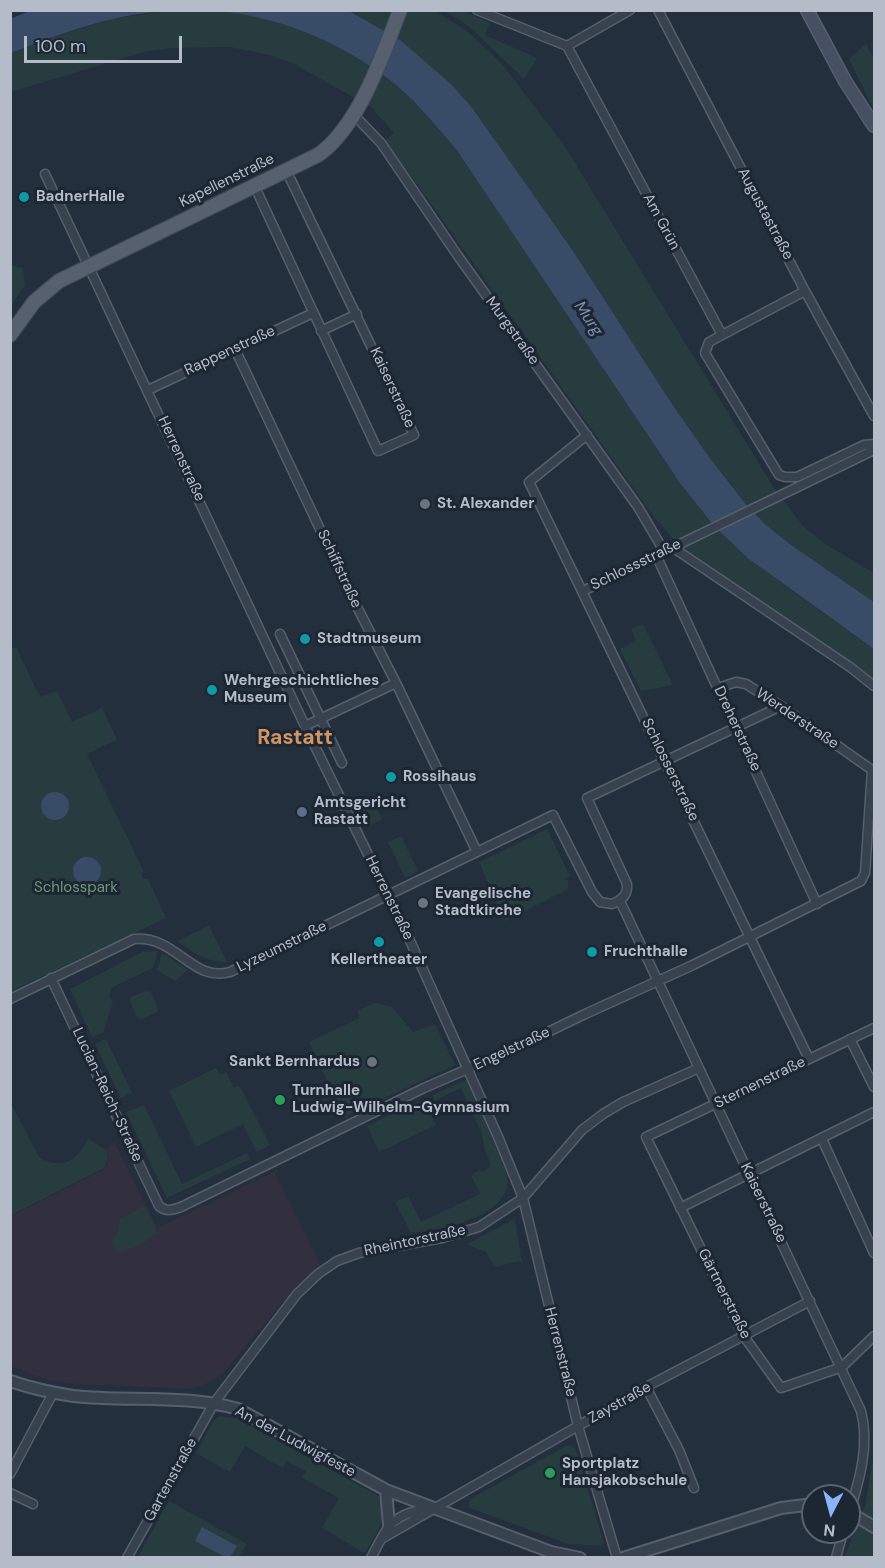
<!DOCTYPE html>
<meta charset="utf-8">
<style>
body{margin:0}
#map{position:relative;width:885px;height:1568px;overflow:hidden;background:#242f3e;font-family:"DM Sans",sans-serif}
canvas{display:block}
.frame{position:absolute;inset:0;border:12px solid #b4bcc9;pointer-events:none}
.north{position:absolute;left:801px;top:1484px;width:60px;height:60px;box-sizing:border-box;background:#1d2633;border:2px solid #59626f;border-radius:50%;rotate:186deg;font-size:16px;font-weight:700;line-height:24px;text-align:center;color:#b4bcc9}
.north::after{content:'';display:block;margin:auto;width:21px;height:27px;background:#8ab4f8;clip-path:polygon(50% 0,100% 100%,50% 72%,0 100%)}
.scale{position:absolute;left:24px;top:36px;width:158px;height:27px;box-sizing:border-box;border:3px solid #b4bcc9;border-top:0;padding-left:8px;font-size:18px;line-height:21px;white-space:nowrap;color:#b4bcc9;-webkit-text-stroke:4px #1d2633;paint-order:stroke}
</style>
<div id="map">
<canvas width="885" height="1568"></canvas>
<div class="frame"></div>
<div class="north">N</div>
<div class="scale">100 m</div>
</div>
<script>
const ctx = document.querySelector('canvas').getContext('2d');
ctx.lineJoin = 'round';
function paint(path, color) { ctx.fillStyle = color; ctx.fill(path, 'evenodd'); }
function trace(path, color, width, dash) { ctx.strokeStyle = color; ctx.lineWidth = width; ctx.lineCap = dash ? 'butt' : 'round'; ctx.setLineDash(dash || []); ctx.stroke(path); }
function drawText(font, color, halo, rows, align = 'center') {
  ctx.font = font + ' "DM Sans",sans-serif'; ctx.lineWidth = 6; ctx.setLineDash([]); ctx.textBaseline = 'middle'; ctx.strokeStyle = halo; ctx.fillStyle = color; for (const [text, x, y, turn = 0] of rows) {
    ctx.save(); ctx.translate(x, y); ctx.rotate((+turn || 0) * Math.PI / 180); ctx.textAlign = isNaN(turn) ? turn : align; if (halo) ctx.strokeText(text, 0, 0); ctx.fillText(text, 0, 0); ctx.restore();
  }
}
paint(new Path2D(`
 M115 1144 157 1228 274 1172 320 1264 295 1287 223 1373 210 1382 192 1389 78 1384 47 1380 11 1366V1216L105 1169 109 1158 105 1149Z`), '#32303f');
paint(new Path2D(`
 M164 11C182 11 201 9 219 11 279 17 342 41 389 79 414 100 435 125 456 149L680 483 714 526 781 583 874 649V679L678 544 654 517 419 187 385 141 394 133 371 107 294 64 270 55 230 47 172 48 143 52 11 92 10 53 50 38 112 19Z
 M349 11H435L468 32 502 64 564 145 774 488 803 526 822 542 874 573V602L791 545 765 524 744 502 709 457 672 404 573 251 473 109 400 40Z
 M445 11H464L490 23 485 35 537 58 524 79 470 27Z
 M866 44 874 59V110L849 59Z
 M11 265 23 268 25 285 11 306Z
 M643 624 673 685 641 691 620 649 636 641 631 629Z
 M16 647 40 697 57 691 72 722 102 708 117 739 87 754 144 872 141 873 143 879H148L166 918 11 991 10 650Z
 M374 802 382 819 365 828 357 810Z
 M547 829 570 876 565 878 568 881V889L505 921 479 862Z
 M401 836 418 871 405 878 388 842Z
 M209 926 227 962C207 963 193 952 177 941Z
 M158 951 153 968 111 988 109 996 113 1002 103 1033 92 1037 70 989 143 952Z
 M162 953 188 970 175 981 157 970Z
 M146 991 151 992 158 1009 157 1012 141 1019 137 1017 130 1001 131 997Z
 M375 1003 392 1007 413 1032 435 1024 455 1065 344 1117 309 1042 359 1018 358 1010Z
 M106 1039 132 1093 121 1098 95 1044Z
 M216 1068 220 1075 226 1072 234 1088 240 1086 270 1145 257 1152 243 1124 196 1147 169 1091Z
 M466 1080 469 1082 506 1172C519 1215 440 1231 411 1233L395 1202 408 1196 421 1222 480 1194 471 1175 481 1170 482 1172 490 1167V1163L484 1147 482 1134 461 1088 435 1100 432 1095Z
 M423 1099 436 1125 379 1152 367 1126Z
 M10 1101 39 1157C64 1171 76 1161 88 1139L105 1149 108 1158 104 1168 11 1215Z
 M144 1105 182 1184 247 1153 250 1159 167 1198 126 1112Z
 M145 1206 158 1233 146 1239 147 1242 118 1253 111 1243 117 1233 120 1219Z
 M515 1219 522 1264 520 1261 495 1267 486 1252 467 1244Z
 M220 1416 238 1419 380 1497C389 1519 375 1535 365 1553L322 1528 339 1498 302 1478 306 1471 287 1461 282 1468 245 1446 230 1472 196 1453 214 1420Z
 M568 1445 575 1447 604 1543 601 1546 568 1544 468 1507 470 1499Z
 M874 1455V1557L844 1558 865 1505Z
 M169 1501 247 1544 239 1557 137 1558Z`), '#263c3f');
paint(new Path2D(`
 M32 10 349 11 400 40 452 85 473 109 573 251 672 404 709 457 744 502 765 524 791 545 874 602V649L749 559 714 526 680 483 456 149C434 124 413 97 386 77 322 30 244 4 164 11 111 15 59 34 11 53L10 19Z
 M41 806a14 14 0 1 1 28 0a14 14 0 1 1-28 0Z
 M73 871a14 14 0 1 1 28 0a14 14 0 1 1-28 0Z
 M202 1527 237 1546 230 1557H225L195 1541Z`), '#394c67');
const minor = new Path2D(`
 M477 10 567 46 722 335
 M658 10 805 291 874 416
 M567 46 630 10
 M354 115 381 143 458 256 638 507 664 551
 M45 174 305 726 407 934 499 1139 523 1198 578 1426 617 1558
 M254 185 378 451 414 435 286 170
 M805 291 709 342 705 353 779 475 785 477H797L864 445 874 444
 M321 331 357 314
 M235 349 353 599 396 683 477 852
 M148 390 313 313
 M587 435 529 482 809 1059
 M672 547 850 667 874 686
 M656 555 817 904
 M583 591 874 450
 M280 634 342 763
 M305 726 396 683
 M620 901 861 1411C870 1446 859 1481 849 1514
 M51 978 159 1206C166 1212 173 1210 181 1207L424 1088 511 1050 583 1015 693 965 861 881 865 873 872 770 781 706 746 684 736 682 718 688
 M10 999 134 939C176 935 192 983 230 972L553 815 592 892 600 902 612 904C622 900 628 895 627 884L587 798 781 706
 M874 1028 646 1137 743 1335 781 1388 842 1367 874 1336
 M850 1039 874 1087
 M822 1139 874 1253
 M680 1208 874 1112
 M646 1387 679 1450 694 1488
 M10 1474 53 1393
 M10 1493 33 1504
 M383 1538 646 1387 810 1301
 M127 1558 214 1403 297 1294 318 1274 337 1261 359 1253 442 1238 479 1227 523 1198 582 1130 603 1114 623 1102 699 1068
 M371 1558C387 1528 390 1515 425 1509
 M836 1558 843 1532`);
const tertiary = new Path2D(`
 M10 1381C31 1388 52 1393 73 1396 128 1402 185 1394 238 1409L386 1490 551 1552 580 1558
 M386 1490 389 1525
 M849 1512 874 1527
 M623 1558 781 1508 813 1504`);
const secondary = new Path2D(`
 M807 10 845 81 874 126`);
const primary = new Path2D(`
 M10 335 34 302 59 281 318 155C359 126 382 57 400 10`);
trace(minor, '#565f6c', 11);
trace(tertiary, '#565f6c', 14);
trace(secondary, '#565f6c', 15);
trace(primary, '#414a57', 16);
trace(minor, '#38414e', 8);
trace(tertiary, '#38414e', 10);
trace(secondary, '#465061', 12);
trace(primary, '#56606e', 14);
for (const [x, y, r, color] of [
 [24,197,6,"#0f9aa8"],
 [425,504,6,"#6b7280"],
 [305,639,6,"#0f9aa8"],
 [212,690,6,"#0f9aa8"],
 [391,777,6,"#0f9aa8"],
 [302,812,6,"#5c6f8a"],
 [423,903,6,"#6b7280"],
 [379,942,6,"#0f9aa8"],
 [592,952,6,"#0f9aa8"],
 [372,1062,6,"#6b7280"],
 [280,1100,6,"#2e9e5b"],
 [550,1473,6,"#2e9e5b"]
]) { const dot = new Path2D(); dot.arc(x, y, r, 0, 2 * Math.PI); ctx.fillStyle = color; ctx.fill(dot); trace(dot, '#1d2633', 2); }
drawText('15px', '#b4bcc9', '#1d2633', [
 ["Kapellenstraße",227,181,-26],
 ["Augustastraße",765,214,62],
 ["Am Grün",661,222,62],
 ["Murgstraße",512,331,54],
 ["Rappenstraße",230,351,-25],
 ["Kaiserstraße",392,388,65],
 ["Herrenstraße",181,459,65],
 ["Schlossstraße",636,565,-26],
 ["Schiffstraße",339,569,65],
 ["Werderstraße",797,719,34],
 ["Dreherstraße",737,729,65],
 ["Schlosserstraße",670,770,64],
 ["Herrenstraße",389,898,64],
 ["Lyzeumstraße",282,947,-26],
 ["Engelstraße",512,1049,-25],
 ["Sternenstraße",760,1083,-26],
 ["Lucian-Reich-Straße",107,1095,65],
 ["Kaiserstraße",763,1203,64],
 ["Rheintorstraße",415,1241,-12],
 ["Gärtnerstraße",724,1294,63],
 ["Herrenstraße",560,1352,76],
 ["Zaystraße",620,1403,-29],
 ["An der Ludwigfeste",295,1442,28],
 ["Gartenstraße",171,1480,-61]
]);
drawText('bold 15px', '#b4bcc9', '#1d2633', [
 ["BadnerHalle",36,197],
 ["St. Alexander",437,504],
 ["Stadtmuseum",317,639],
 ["Wehrgeschichtliches",224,681],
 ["Museum",224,698],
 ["Rossihaus",403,777],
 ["Amtsgericht",314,803],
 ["Rastatt",314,820],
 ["Evangelische",435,894],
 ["Stadtkirche",435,911],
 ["Fruchthalle",604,952],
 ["Kellertheater",379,960,"center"],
 ["Sankt Bernhardus",360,1062,"right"],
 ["Turnhalle",292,1091],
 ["Ludwig-Wilhelm-Gymnasium",292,1108],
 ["Sportplatz",562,1464],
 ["Hansjakobschule",562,1481]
], 'left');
drawText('15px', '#6b9a76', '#1d2633', [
 ["Schlosspark",76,888]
]);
drawText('italic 16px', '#7c92b1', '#1d2633', [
 ["Murg",588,319,56]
]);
drawText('bold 21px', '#d59563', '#1d2633', [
 ["Rastatt",295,738]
]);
</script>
